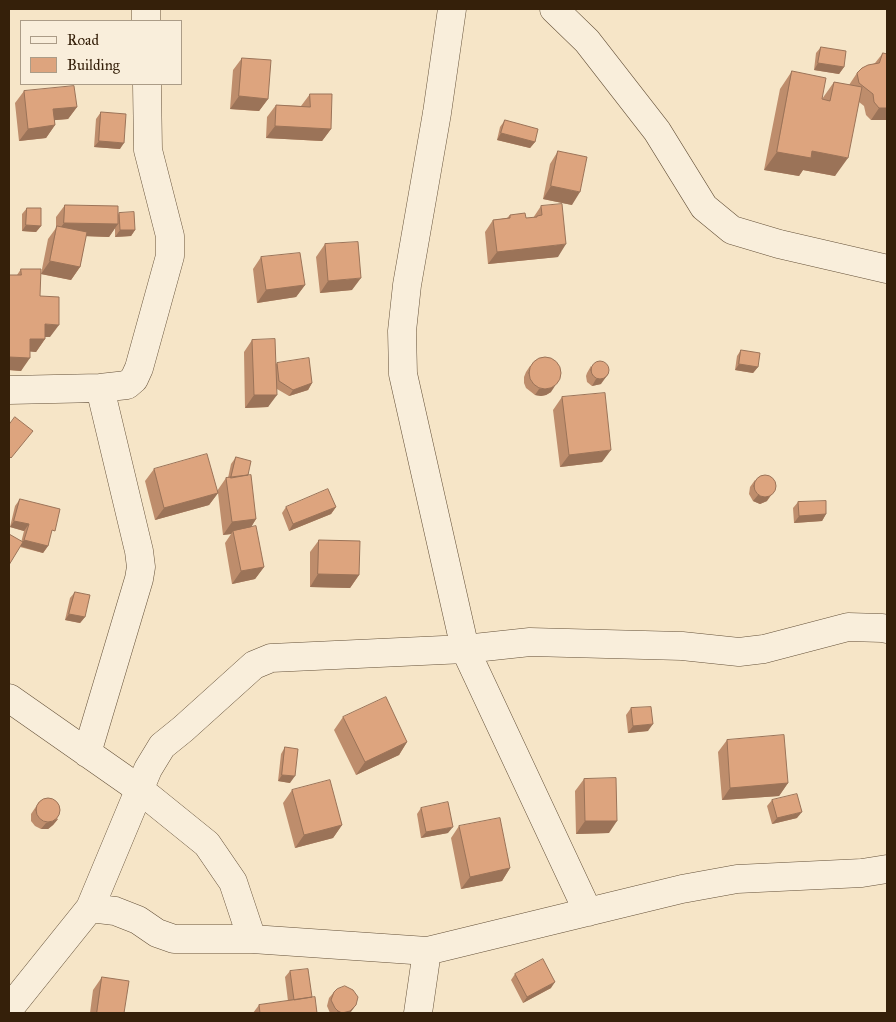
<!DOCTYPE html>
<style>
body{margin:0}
#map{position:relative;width:896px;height:1022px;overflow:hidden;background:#f6e5c7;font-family:"IM FELL Great Primer",serif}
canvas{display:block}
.frame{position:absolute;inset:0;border:10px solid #35200a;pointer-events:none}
.legend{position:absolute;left:20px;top:20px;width:162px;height:65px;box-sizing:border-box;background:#f9eedb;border:1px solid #ab9c87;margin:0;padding:6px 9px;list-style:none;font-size:15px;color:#35200a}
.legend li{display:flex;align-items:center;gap:10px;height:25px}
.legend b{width:25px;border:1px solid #ab9c87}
</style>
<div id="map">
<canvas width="896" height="1022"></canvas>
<div class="frame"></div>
<ul class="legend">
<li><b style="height:6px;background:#f9eedb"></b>Road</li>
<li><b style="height:14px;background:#dda47e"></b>Building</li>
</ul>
</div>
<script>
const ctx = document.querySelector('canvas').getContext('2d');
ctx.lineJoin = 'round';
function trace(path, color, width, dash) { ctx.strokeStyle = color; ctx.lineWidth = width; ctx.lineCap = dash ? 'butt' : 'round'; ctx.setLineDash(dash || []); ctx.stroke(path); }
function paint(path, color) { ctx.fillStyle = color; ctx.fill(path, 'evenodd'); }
const minor = new Path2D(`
 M146 9V21
 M452 9 437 113 407 285 402 331 403 374 465 649 588 912
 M554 9 587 41 657 131 704 207 732 230 779 244 887 269
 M9 390 100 388 127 385 134 379 139 368 170 256V236L148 150 147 84
 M9 698 139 789 207 844 233 882 252 939
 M87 753 139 579 141 567 139 551 100 388
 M90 908 148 769 162 746 183 729 254 665 271 658 465 649 530 642 682 646 739 652 764 649 848 627 882 628 887 629
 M9 1009 90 908 115 911 138 920 157 933 174 939H252L427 951 682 889 737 879 862 873 887 869
 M418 1013 427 951`);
trace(minor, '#655139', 29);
trace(minor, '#f9eedb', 28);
paint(new Path2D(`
 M821 47 844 67 839 74 814 70 816 53Z
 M883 53 887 120H871L866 115 864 106 859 102 835 176 803 170 799 176 764 170 780 89 792 71 822 99 834 82 849 85 857 73 875 63Z
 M242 58 268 99 259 111 230 109 233 70Z
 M24 91 77 107 68 119 55 120V125L46 138 19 141 15 103Z
 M310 94 331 129 322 141 266 138 267 117 276 105 301 106Z
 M101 112 120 149 94 147 96 119Z
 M505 120 535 142 530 148 497 140 500 127Z
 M558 151 572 205 543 199 550 164Z
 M65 205 118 215 119 213 135 230 131 236 115 237V228L109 237 86 236 80 267 71 280 41 274 48 239 56 228V217Z
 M541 206 558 257 488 264 485 232 493 220 507 218 510 215 526 218H533Z
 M27 208 41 226 36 232 22 231V214Z
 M325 244 352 290 320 293 316 257Z
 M261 257 305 285 296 297 257 303 253 269Z
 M21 269 40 296 50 337H45V339L36 352 30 351 21 371 9 370V275H17Z
 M252 340 276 364 277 363 312 383 308 390 289 396 277 389 268 407 245 408 244 352Z
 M741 350 758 367 753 373 735 370 737 356Z
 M530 366 551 392 546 395 541 396 535 395 526 388 524 383V377L526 372Z
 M591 366 601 384 592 386 587 382 586 376 587 373Z
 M562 397 602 462 560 467 553 410Z
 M236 457 248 475 256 519 251 527 264 567 255 579 232 584 225 543 231 534 223 535 218 493 209 505 155 520 145 481 154 469 217 491 226 478H228L231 464Z
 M755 480 767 501 760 504 753 501 749 494 750 487Z
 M20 499 50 537 48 546 43 553 20 547 24 531 10 527 15 506Z
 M798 502 826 514 822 521 794 523 793 508Z
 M286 507H336L331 514 289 531 282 513Z
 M319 540 359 575 350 588 310 587V552Z
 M75 592 85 617 80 623 65 620 70 598Z
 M631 708 648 731 628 733 626 715Z
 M343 717 407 742 399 755 356 775 334 730Z
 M727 740 788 783 779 796 722 800 718 752Z
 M285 747 290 783 278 781 281 754Z
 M584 779 609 833 576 834 575 791Z
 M292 790 342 825 333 838 295 848 283 803Z
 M772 800 797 818 772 824 767 806Z
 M39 802 58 819 53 825 48 829H41L35 826 31 821V814Z
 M421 808 448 833 421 838 417 814Z
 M459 826 510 868 502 881 461 889 451 838Z
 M290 971 312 997 317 1013H253L259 1005 288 1001 285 977Z
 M515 974 551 988 523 1003 511 980Z
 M102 977 124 1013H90L93 990Z
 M334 992 356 1005 350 1013H330L327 1006 329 998Z`), '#be8d6c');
paint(new Path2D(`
 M818 63 844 67 839 74 814 70Z
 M239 96 268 99 259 111 230 109Z
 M77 107 68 119 45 121 53 109Z
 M879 108H887V120H871Z
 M55 125 46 138 19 141 28 129Z
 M275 126 331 129 322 141 266 138Z
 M501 133 535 142 530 148 497 140Z
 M99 141 124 143 120 149 94 147Z
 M812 151 848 158 835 176 803 170 799 176 764 170 777 152Z
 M551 186 580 192 572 205 543 199Z
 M64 223 118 224 109 237 55 235Z
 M26 225 41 226 36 232 22 231Z
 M120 230H135L131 236 115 237Z
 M566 244 558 257 488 264 497 252Z
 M50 261 80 267 71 280 41 274Z
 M361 278 352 290 320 293 328 281Z
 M305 285 296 297 257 303 266 290Z
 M45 324 59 325 50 337H36Z
 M30 339H45L36 352 22 351Z
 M9 357 30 358 21 371 9 370Z
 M739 364 758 367 753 373 735 370Z
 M609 373 601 384 592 386 596 379Z
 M312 383 308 390 289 396 293 390Z
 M555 386 551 392 546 395 541 396 535 395 539 389Z
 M254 395H277L268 407 245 408Z
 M611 450 602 462 560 467 569 455Z
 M218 493 209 505 155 520 164 508Z
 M772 494 767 501 760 504 753 501 758 495Z
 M336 507 331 514 289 531 293 524Z
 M826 514 822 521 794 523 799 516Z
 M256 519 248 532 233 531 231 534 223 535 232 522Z
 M14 521 29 524 24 531 10 527Z
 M24 540 48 546 43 553 20 546Z
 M264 567 255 579 232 584 241 571Z
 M318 574 359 575 350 588 310 587Z
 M69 614 85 617 80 623 65 620Z
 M653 724 648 731 628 733 633 726Z
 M407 742 399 755 356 775 365 762Z
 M282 775 295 776 290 783 278 781Z
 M788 783 779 796 722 800 730 788Z
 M802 812 797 818 772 824 777 818Z
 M58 819 53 825 48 829H41L46 823Z
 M585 821H617L609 833 576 834Z
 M342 825 333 838 295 848 304 835Z
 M453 827 448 833 421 838 426 832Z
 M510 868 502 881 461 889 470 877Z
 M555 982 551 988 523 1003 527 997Z
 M356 1005 350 1013H336L338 1011Z`), '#9b7358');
const building = new Path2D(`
 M821 47 846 51 844 67 818 63Z
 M883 53 887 54V108H879L874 102 873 94 859 83 857 73 862 68 868 65 879 63Z
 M242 58 271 60 268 99 239 96Z
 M792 71 826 78 822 99 830 101 834 82 862 87 848 158 812 151 811 158 777 152Z
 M74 86 77 107 53 109 55 125 28 129 24 91Z
 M310 94H332L331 129 275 126 276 105 310 107Z
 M101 112 126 114 124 143 99 141Z
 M505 120 538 129 535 142 501 133Z
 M558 151 587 157 580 192 551 186Z
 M562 204 566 244 497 252 493 220 510 218V215L525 213 526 218 537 217V216L542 215 541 206Z
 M65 205 118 206V224L64 223Z
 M27 208H41V226L26 225Z
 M134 212 135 230H120L119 213Z
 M57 226 87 232 80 267 50 261Z
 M358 242 361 278 328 281 325 244Z
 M300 253 305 285 266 290 261 257Z
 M21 269H41L40 296 59 297V325L45 324V339H30V358L9 357V275H21Z
 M275 339 277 395H254L252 340Z
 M741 350 760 353 758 367 739 364Z
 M529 373a16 16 0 1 1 32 0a16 16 0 1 1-32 0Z
 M309 358 312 383 293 390 279 381 277 363Z
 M591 370a9 9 0 1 1 18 0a9 9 0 1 1-18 0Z
 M605 393 611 450 569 455 562 397Z
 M15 417 33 431 11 458 9 456V425Z
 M207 454 218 493 164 508 154 469Z
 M236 457 251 461 248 475 231 478Z
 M251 475 256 519 232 522 226 478Z
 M754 486a11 11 0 1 1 22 0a11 11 0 1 1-22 0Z
 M328 489 336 507 293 524 286 507Z
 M20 499 60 509 55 531 52 530 48 546 24 540 29 524 14 521Z
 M826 501V514L799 516 798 502Z
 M256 526 264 567 241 571 233 531Z
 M9 534 23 542 9 565Z
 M319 540 360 541 359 575 318 574Z
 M75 592 90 595 85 617 69 614Z
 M386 697 407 742 365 762 343 717Z
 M651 707 653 724 633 726 631 708Z
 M784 735 788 783 730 788 727 740Z
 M285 747 298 749 295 776 282 775Z
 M616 778 617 821H585L584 779Z
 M330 780 342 825 304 835 292 790Z
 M797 794 802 812 777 818 772 800Z
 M36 810a12 12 0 1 1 24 0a12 12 0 1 1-24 0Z
 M448 802 453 827 426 832 421 808Z
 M500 818 510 868 470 877 459 826Z
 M543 959 555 982 527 997 515 974Z
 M308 969 312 997 294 1000 290 971Z
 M102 977 129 981 124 1013H97Z
 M345 986 353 990 358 997 356 1005 350 1011 342 1013 338 1011 335 1008 331 1000 334 992 337 989Z
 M315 997 317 1013H260L259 1005Z`);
paint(building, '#dda47e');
trace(building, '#9b7358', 1);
</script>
